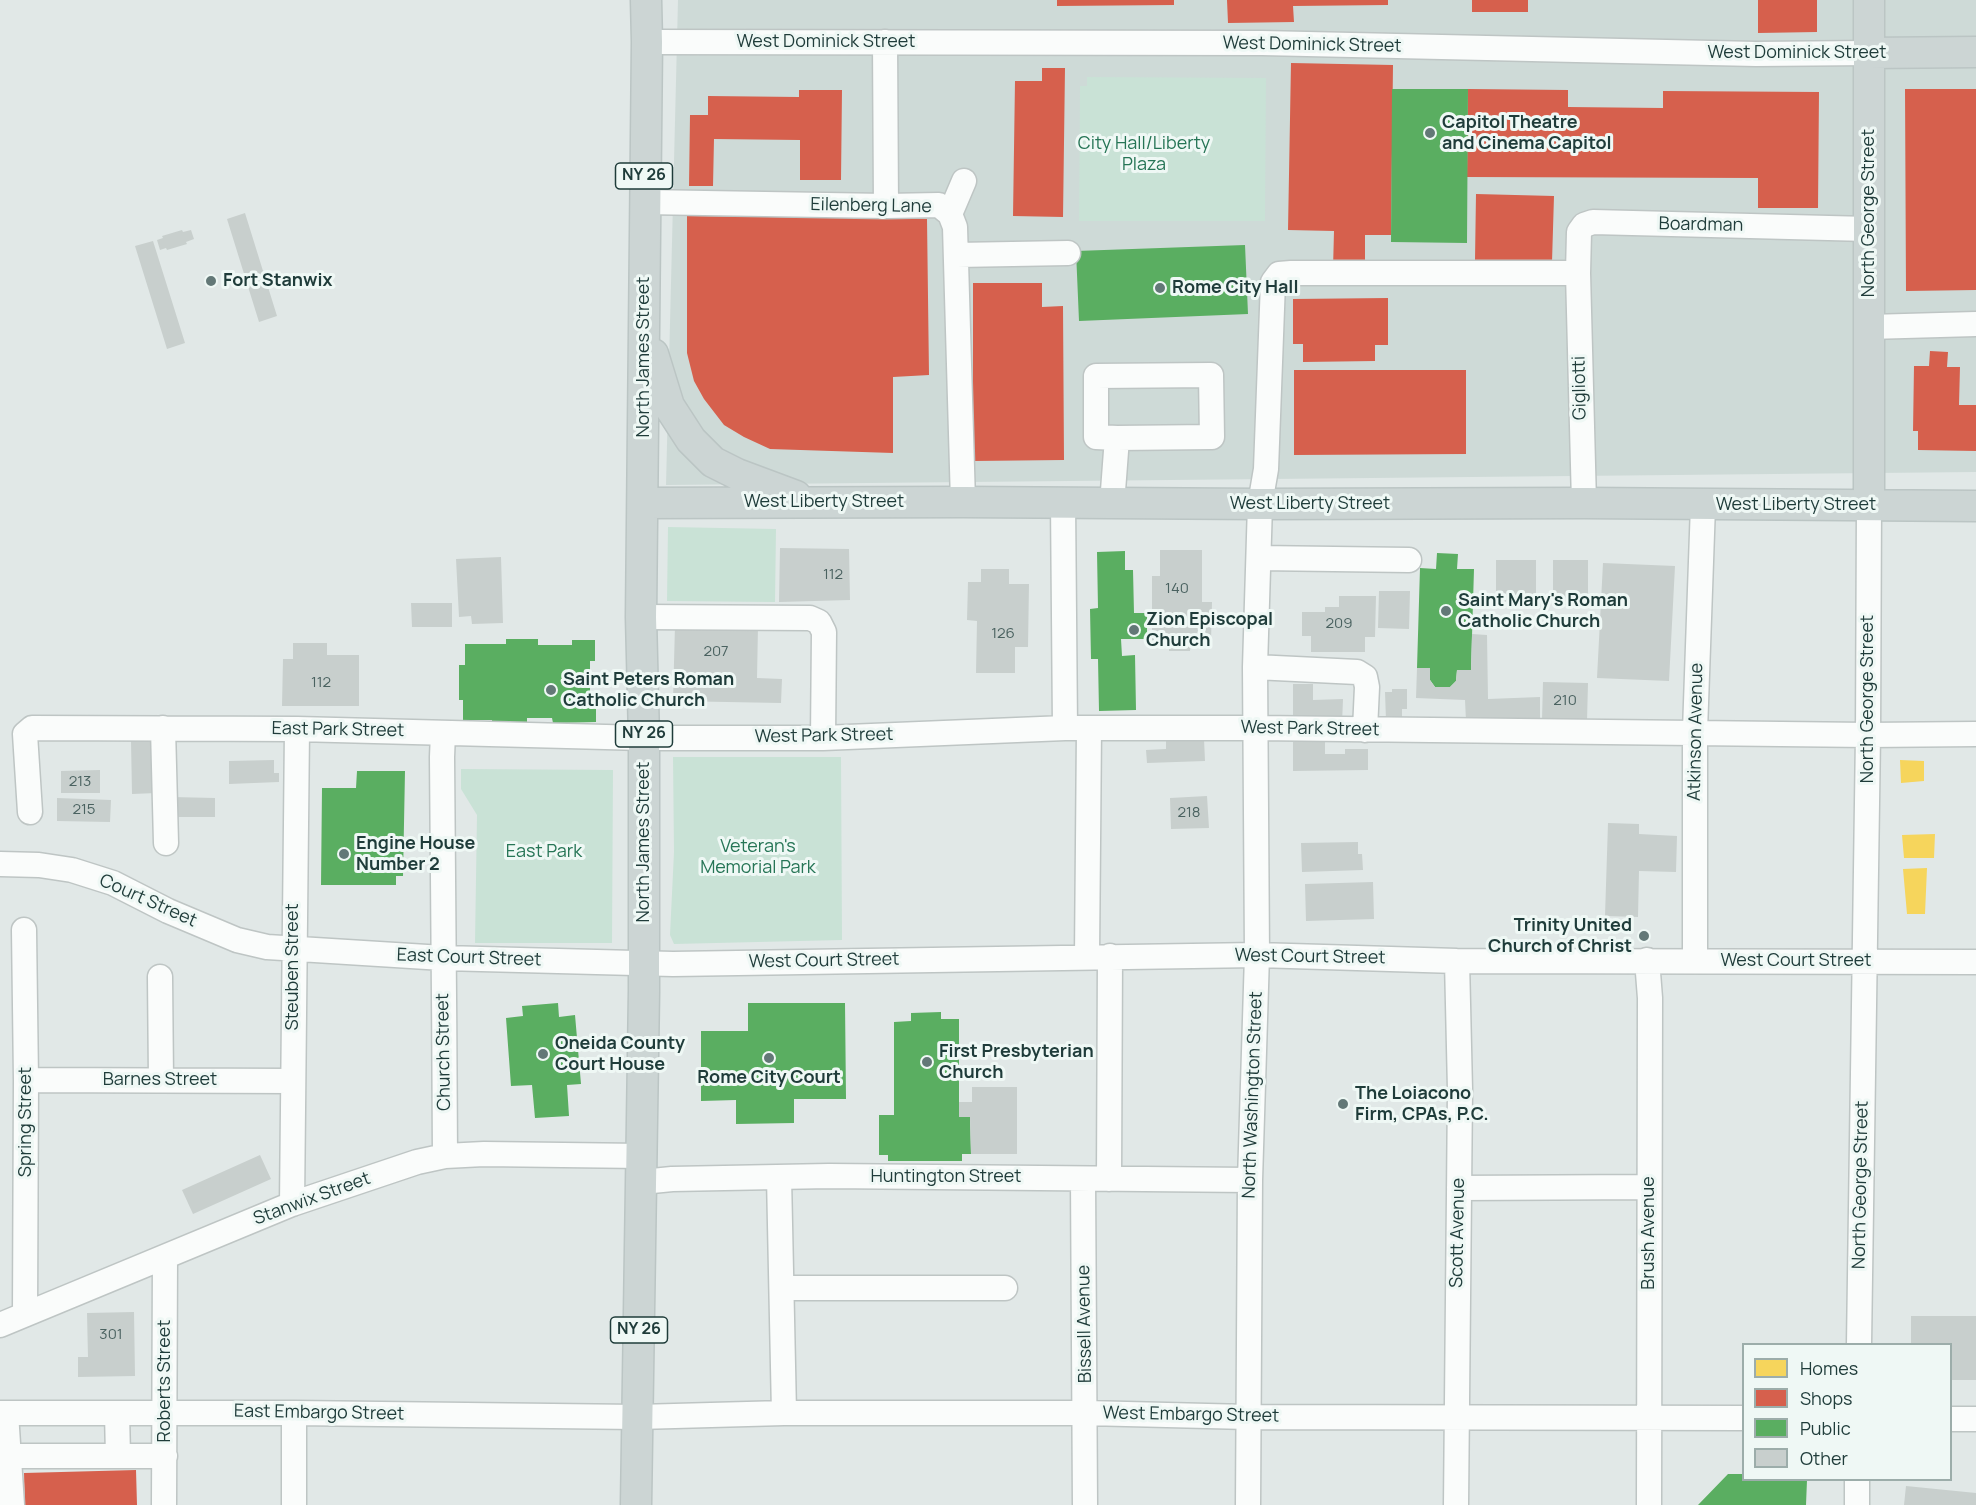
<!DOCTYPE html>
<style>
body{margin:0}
#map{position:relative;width:1976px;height:1505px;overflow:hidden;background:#e1e8e7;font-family:Manrope,sans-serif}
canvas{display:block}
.legend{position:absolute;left:1742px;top:1343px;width:210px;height:138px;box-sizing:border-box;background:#eff8f5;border:2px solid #9cadaa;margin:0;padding:8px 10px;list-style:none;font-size:18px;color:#1f3c3a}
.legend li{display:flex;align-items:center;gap:12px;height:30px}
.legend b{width:30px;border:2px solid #9cadaa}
</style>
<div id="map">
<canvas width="1976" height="1505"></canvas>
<ul class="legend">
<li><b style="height:16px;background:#f6d55c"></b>Homes</li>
<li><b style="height:16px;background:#d6604d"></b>Shops</li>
<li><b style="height:16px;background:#5aae61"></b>Public</li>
<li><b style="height:16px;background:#c8cfcd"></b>Other</li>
</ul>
</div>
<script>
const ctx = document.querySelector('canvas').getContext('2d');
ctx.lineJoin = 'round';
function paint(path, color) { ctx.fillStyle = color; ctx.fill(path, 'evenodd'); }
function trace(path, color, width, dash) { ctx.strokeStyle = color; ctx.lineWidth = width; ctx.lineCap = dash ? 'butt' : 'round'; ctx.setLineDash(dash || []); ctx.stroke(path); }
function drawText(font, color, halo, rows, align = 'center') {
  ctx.font = font + ' Manrope,sans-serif'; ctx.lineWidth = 6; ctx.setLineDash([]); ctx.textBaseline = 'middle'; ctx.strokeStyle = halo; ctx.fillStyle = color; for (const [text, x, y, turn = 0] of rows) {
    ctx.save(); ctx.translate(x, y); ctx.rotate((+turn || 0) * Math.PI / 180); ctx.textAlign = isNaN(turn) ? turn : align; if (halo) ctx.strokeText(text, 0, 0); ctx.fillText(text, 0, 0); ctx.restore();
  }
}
paint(new Path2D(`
 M678 0H1976V472L666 485Z`), '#cedad7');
paint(new Path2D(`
 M1087 77 1266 78 1265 221H1079L1080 86H1087Z
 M668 527 776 529 775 602 667 601Z
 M673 757H841L842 940 674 944 670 935 674 852Z
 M461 769 613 770 612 943H475L477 815 461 789Z`), '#c9e2d6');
paint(new Path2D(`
 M1900 760 1924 761V781L1901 783Z
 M1935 834 1934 858H1904L1902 835Z
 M1927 868 1925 914H1907L1903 869Z`), '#f6d55c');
paint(new Path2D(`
 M1057 0H1174V5L1057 6Z
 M1227 0H1388V5L1293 6 1294 22 1228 23Z
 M1472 0H1528V12H1472Z
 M1758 0H1817V32L1758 33Z
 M1291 63 1393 65 1391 235H1365V269H1333L1334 231 1288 230Z
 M1042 68H1065L1063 217 1013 216 1015 81H1042Z
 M1468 89 1568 90V107L1663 108V91L1819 92 1818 208H1758V178L1467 177Z
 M1905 89H1976V290L1906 291Z
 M799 90H842L841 180H800V140L714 139 713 186H689L690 115H708V96L799 97Z
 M1476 194 1554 196 1552 262 1475 260Z
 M687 216 927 219 929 375 893 377V453L770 449 744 437 724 425 704 399 694 381 687 353Z
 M973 283H1042V307L1063 306 1064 460 973 461Z
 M1388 298V345H1375V361L1303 362V344H1293V299Z
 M1930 351 1948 352 1947 367H1960L1959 405H1976V451L1918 450V431H1913L1914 366H1929Z
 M1294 370H1466V454L1294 455Z
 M136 1470 137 1505H25L24 1473Z`), '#d6604d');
paint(new Path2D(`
 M1392 89H1468L1467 243 1391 242Z
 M1245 245 1248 314 1079 321 1076 251Z
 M1125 551V570H1133L1134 613H1147V639H1121L1122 656 1135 655 1136 710 1099 711 1098 659H1091L1090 609 1098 608 1097 552Z
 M1437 553 1458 554 1457 569H1474L1471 670H1457L1456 681 1450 687H1435L1430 680V668H1417L1420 568 1436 569Z
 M506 639H538V645H572V640H595V661H590V701H596V722L553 723 552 718H527V723H492V720H463V700H459V665H465V644H506Z
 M357 771H405L403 876H396V885H321L322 788H356Z
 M558 1003 559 1017 575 1015 581 1084 567 1085 569 1116 535 1118 532 1085 511 1086 506 1018 523 1016 522 1006Z
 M748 1003H845L846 1099H794V1123L736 1124V1100L701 1101V1031H748Z
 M941 1012V1019H959V1117H970L971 1154H962V1161H888V1155H879V1115H894V1022L911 1021V1013Z
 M1728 1474H1744V1480H1807L1806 1505H1698Z`), '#5aae61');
paint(new Path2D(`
 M245 213 277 316 259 322 227 219Z
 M182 230 183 232 191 230 194 239 186 242 187 244 167 250 166 248 160 250 157 240 163 238 162 236Z
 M153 241 185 343 167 349 135 246Z
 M780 548 849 549 850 600 779 602Z
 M1160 550H1202V602H1212L1211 641H1191L1190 651H1169V640H1152V576H1160Z
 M501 557 503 623 472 624 471 616 459 617 456 559Z
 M1496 560H1536V601L1496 602Z
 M1553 560H1588V605H1553Z
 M1603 563 1675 566 1669 681 1597 678Z
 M981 569H1009V584H1029L1028 647H1015V673H976L977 621 967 620 968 582H981Z
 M1379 591H1410L1409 629 1378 628Z
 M1339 596H1376L1375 637H1365V652H1311V636H1302V612H1325V607H1339Z
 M411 603H452V627H412Z
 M675 625 758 626 757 678 782 679 781 703 673 701Z
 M1472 634 1487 635 1488 699 1540 697V719L1466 721 1465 700 1416 698 1417 668H1430V680L1435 687H1450L1456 681 1457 670H1471Z
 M293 643H327V655H359V706H282L283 659H293Z
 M1543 682 1588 683 1587 721 1542 720Z
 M1293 684H1313V700L1343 699 1342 724H1293Z
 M1392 689H1407V709H1402V720H1386L1385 692H1392Z
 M1204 739 1205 761 1147 763 1146 750 1166 749V740Z
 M131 741H153L157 793 132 794Z
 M1325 741V754H1345V749H1368V770L1293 771V742Z
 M274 760V773H279V782L229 784V761Z
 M100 770V793H61V771Z
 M1207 796 1209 828 1171 829 1170 798Z
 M172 797 215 798V817H172Z
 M57 798 111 800 110 822 57 821Z
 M1608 823 1639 824V834L1677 836 1676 872 1639 871 1638 917 1605 916Z
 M1358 842V854H1362L1363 870 1302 872 1301 843Z
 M1373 882 1374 919 1306 921 1305 884Z
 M972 1087H1017V1154H971L970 1117H959V1102H972Z
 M260 1155 271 1179 193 1214 182 1190Z
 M134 1312 135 1376 78 1377V1357H88L87 1313Z
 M1911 1316H1976V1380H1950V1344H1911Z
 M1906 1486 1976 1493V1505H1904Z`), '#c8cfcd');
const minor = new Path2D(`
 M647 42 1262 43 1756 54 1869 53
 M885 42 886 206
 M644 202 886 206 939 205 950 214 955 227 963 502
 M950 214 964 181
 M957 255 1068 253
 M1869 327 1976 324
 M1063 502 1065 728
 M1584 503 1578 273 1579 232 1584 225 1593 222 1868 229
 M1112 504 1117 438 1096 437V376L1211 375 1212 437 1117 438
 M1259 558 1409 560
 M641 617 810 618 819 622 824 632 823 738
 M1255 667 1357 672 1365 677 1367 687 1365 730
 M163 728 166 843
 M443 733 442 757C444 890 444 1023 445 1156
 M30 812 25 734 32 728 297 729 644 738H823L1065 728H1257L1868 735 1976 734
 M0 864 39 865 72 870 113 883 168 911 237 940 267 947 443 958 673 964 1257 955 1457 961 1976 962
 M24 930 26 1080 25 1314
 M1087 956 1089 729
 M1647 960 1650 998 1649 1505
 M1695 960V731L1703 505
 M160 977 161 1080
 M26 1080 293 1081
 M779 1177 784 1413
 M1083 1179 1085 1505
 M1109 1179 1110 956
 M642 1182 672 1179 829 1176 1250 1180
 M1459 1188 1649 1187
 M292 1204 297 729
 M783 1288H1005
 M0 1325 292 1204 417 1162 445 1156 484 1154 642 1156
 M1859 1344 1868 735 1869 505
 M0 1413H294L638 1417 784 1413H1086L1248 1417 1744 1418
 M6 1413 12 1505
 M117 1413 118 1456
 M1950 1419H1976
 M9 1456H165
 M164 1505 165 1257
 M294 1505V1413
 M1248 1505 1250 1180 1257 955 1255 667 1260 504 1266 469 1273 282 1279 274 1291 273H1578
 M1456 1505 1460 1090 1457 961
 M1857 1505V1480`);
const major = new Path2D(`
 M1869 53 1976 52
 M653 354 669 406 691 440 713 462 737 474 796 496
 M643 503 963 502 1260 504 1584 503 1976 506
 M1869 505V0
 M636 1505 644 991V738L641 617 647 42 646 0`);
trace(minor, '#bec5c4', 27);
trace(major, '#bbc5c4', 33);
trace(minor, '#fafcfb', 24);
trace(major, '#ccd5d4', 30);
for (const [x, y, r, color] of [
 [1430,133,6,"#637877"],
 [211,281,6,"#637877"],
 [1160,288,6,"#637877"],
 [1446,611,6,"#637877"],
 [1134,630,6,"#637877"],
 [551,690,6,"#637877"],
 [344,854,6,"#637877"],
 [1644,936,6,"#637877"],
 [543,1054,6,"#637877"],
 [769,1058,6,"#637877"],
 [927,1062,6,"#637877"],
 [1343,1104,6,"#637877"]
]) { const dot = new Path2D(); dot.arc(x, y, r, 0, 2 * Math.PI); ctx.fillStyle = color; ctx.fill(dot); trace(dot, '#eff8f5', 2); }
drawText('15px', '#4a6260', null, [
 ["112",833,575],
 ["140",1177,589],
 ["209",1339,624],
 ["126",1003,634],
 ["207",716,652],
 ["112",321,683],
 ["210",1565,701],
 ["213",80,782],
 ["215",84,810],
 ["218",1189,813],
 ["301",111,1335]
]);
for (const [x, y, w] of [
 [644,176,57],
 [644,734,57],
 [639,1330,57]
]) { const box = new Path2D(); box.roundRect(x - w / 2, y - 13, w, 26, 4.5); ctx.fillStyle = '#eff8f5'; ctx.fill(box); trace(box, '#1f3c3a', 1.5); }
drawText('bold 16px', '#1f3c3a', null, [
 ["NY 26",644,176],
 ["NY 26",644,734],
 ["NY 26",639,1330]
]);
drawText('18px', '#1f3c3a', '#eff8f5', [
 ["West Dominick Street",826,42],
 ["West Dominick Street",1312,45,1],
 ["West Dominick Street",1797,53],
 ["Eilenberg Lane",871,206,1],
 ["North George Street",1869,213,-90],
 ["Boardman",1701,225,1],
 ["North James Street",644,357,-90],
 ["Gigliotti",1580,388,-91],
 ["West Liberty Street",824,502],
 ["West Liberty Street",1310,504],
 ["West Liberty Street",1796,505],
 ["North George Street",1868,699,-90],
 ["West Park Street",1310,729,1],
 ["East Park Street",338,730,1],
 ["Atkinson Avenue",1696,732,-89],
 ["West Park Street",824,736,-1],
 ["North James Street",644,842,-90],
 ["Court Street",148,901,24],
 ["West Court Street",1310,957,1],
 ["East Court Street",469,958,2],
 ["West Court Street",824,961,-1],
 ["West Court Street",1796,961],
 ["Steuben Street",293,967,-90],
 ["Church Street",444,1052,-91],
 ["Barnes Street",160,1080],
 ["North Washington Street",1253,1095,-88],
 ["Spring Street",26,1122,-90],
 ["Huntington Street",946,1177],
 ["North George Street",1861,1185,-89],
 ["Stanwix Street",312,1199,-20],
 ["Scott Avenue",1458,1233,-89],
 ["Brush Avenue",1649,1233,-90],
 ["Bissell Avenue",1085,1324,-91],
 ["Roberts Street",165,1381,-90],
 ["East Embargo Street",319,1413,1],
 ["West Embargo Street",1191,1415,1]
]);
drawText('bold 18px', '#1f3c3a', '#eff8f5', [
 ["Capitol Theatre",1442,123],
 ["and Cinema Capitol",1442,144],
 ["Fort Stanwix",223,281],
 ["Rome City Hall",1172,288],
 ["Saint Mary's Roman",1458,601],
 ["Catholic Church",1458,622],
 ["Zion Episcopal",1146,620],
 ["Church",1146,641],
 ["Saint Peters Roman",563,680],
 ["Catholic Church",563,701],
 ["Engine House",356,844],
 ["Number 2",356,865],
 ["Trinity United",1632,926,"right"],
 ["Church of Christ",1632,947,"right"],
 ["Oneida County",555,1044],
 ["Court House",555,1065],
 ["First Presbyterian",939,1052],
 ["Church",939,1073],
 ["Rome City Court",769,1078,"center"],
 ["The Loiacono",1355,1094],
 ["Firm, CPAs, P.C.",1355,1115]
], 'left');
drawText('18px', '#267556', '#eff8f5', [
 ["City Hall/Liberty",1144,144],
 ["Plaza",1144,165],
 ["Veteran's",758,847],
 ["Memorial Park",758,868],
 ["East Park",544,852]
]);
</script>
